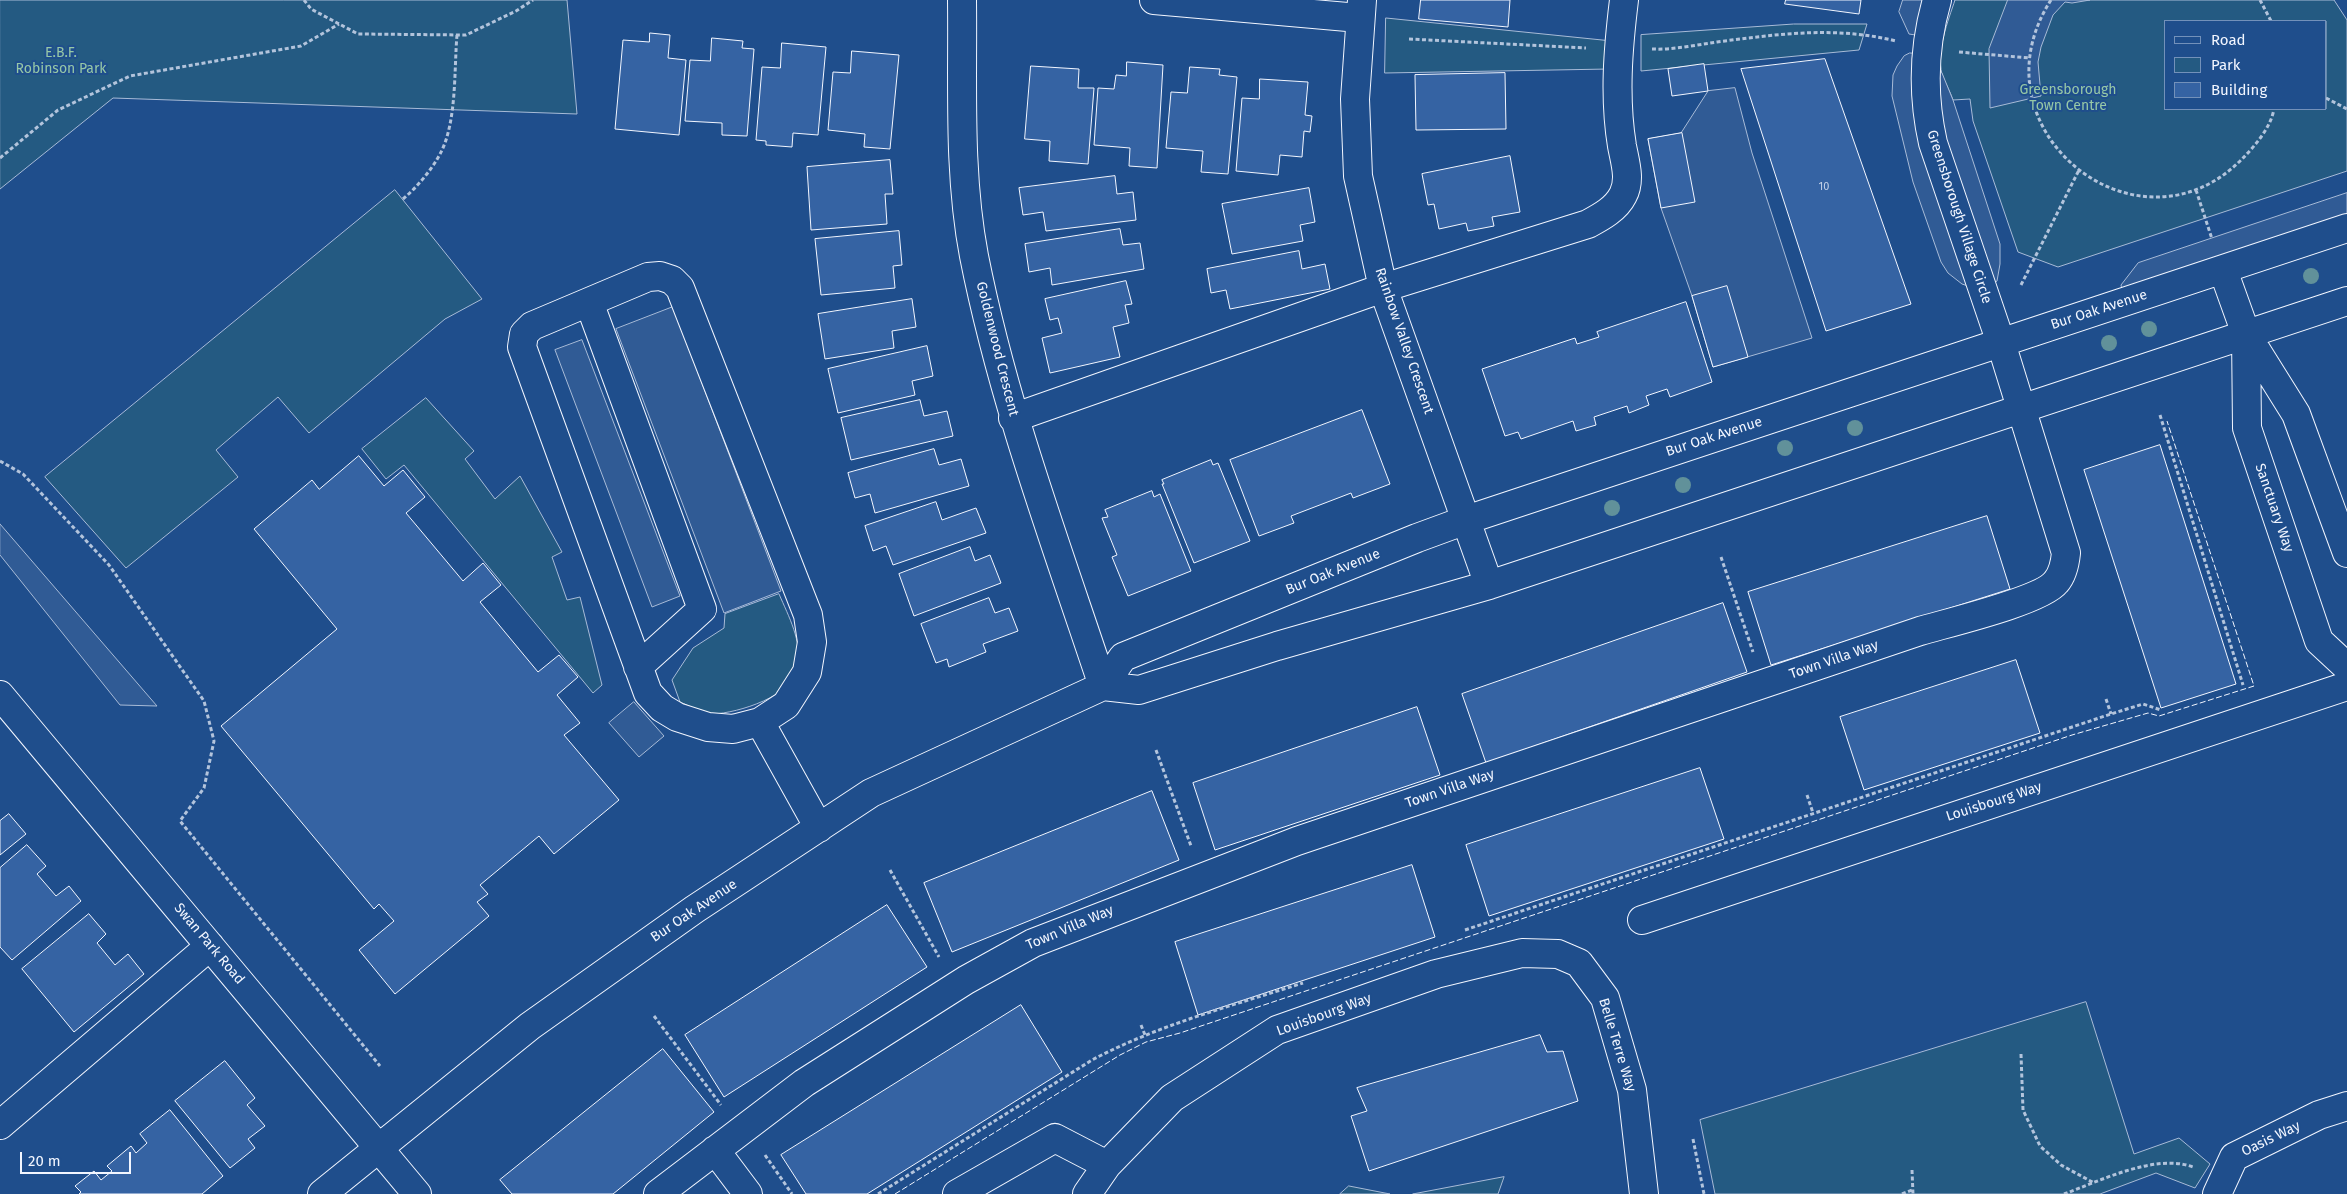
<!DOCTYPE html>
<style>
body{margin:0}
#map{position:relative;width:2347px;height:1194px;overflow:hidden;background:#1f4e8c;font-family:"Fira Sans",sans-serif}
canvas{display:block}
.legend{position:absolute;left:2164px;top:20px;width:162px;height:90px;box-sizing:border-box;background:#1f4e8c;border:1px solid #7391ba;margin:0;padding:6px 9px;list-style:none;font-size:15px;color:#f2f6ff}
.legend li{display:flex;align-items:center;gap:10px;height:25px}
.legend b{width:25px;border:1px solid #7391ba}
.scale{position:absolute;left:20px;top:1152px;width:111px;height:22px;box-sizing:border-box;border:2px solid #f2f6ff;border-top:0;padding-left:6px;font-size:15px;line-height:18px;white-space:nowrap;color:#f2f6ff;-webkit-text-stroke:4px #1f4e8c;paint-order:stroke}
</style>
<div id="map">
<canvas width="2347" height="1194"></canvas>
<ul class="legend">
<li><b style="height:6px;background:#1f4e8c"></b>Road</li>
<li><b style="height:14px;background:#245a82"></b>Park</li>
<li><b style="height:14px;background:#3563a3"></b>Building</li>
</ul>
<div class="scale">20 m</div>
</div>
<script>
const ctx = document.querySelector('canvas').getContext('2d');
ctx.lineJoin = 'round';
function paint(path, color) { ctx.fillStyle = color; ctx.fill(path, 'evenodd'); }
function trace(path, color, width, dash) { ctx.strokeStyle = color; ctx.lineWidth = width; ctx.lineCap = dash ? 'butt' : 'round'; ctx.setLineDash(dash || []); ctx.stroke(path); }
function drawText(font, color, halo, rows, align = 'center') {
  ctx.font = font + ' "Fira Sans",sans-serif'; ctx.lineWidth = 4; ctx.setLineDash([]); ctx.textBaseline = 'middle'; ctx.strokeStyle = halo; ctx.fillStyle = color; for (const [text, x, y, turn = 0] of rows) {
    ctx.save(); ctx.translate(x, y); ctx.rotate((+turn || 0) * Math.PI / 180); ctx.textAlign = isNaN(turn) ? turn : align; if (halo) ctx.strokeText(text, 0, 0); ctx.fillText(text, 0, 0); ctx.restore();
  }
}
const green = new Path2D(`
 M0 0H567L577 114 113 98 0 189Z
 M1955 0H2334L2347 20V171L2058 267 2018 252 1973 121 1970 99 1953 100C1950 91 1945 83 1942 74 1936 51 1948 21 1955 0ZM2166 21H2326V109H2166Z
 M1386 18 1612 41 1609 69 1385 73Z
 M1794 24H1867L1859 50 1641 71V35Z
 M395 190 482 299 445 319 309 433 278 397 216 450 238 477 126 568 45 477Z
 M426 398 474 451 465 459 495 499 520 476 562 552 552 557 567 600 580 597 602 685 593 693 404 465 386 479 362 449Z
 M779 594C789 617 802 641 798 667 794 696 738 713 713 714 703 714 690 706 680 702L672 680 693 648 724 628 725 614Z
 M2086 1002 2134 1154 2179 1138 2210 1164 2195 1188 2156 1173 2100 1194H1715L1700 1120Z
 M1504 1177 1498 1194H1413Z
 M1349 1186 1390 1194H1340Z`);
paint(green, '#245a82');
trace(green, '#a8bbd7', 1);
const parking = new Path2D(`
 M1903 0H1937L1928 37 1909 34 1899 12Z
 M2008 0H2090L2072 3 2065 2 2053 15 2041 47 2038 62 2041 96 1990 108 1989 49Z
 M1910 53 1926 54 1934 66 1942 73 1953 100 2000 244V264L1997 281 1983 291 1962 284 1948 273 1941 262 1913 182 1892 96 1893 75 1897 66 1904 56Z
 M1735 88 1752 153 1812 338 1713 367 1692 296 1661 208 1648 139 1681 133 1708 91Z
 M2347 193V228L2124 301 2121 285 2138 263Z
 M673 307 781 591 724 613 616 329Z
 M582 340 680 596 652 607 555 350Z
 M0 524 157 706 120 705 0 555Z
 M634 702 664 736 639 757 609 723Z`);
paint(parking, '#305b95');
trace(parking, '#a8bbd7', 1);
const building = new Path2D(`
 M1421 0H1510L1508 27 1419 19Z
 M1786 0H1861L1859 14 1785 4Z
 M650 33 670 35 668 58 686 60 679 135 615 129 623 40 649 42Z
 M712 38 743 41 742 48 754 49 747 136 722 135V123L685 121 690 60 710 61Z
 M782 43 826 47 818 135 793 133 792 147 766 145V141L756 140 762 67 780 68Z
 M852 51 899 55 890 149 864 147 865 134 828 130 833 72 850 73Z
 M1825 59 1911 304 1826 331 1741 69Z
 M1127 62 1163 65 1157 168 1129 166 1130 148 1094 145 1098 88 1114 89 1116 75 1126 76Z
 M1704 64 1708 91 1672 96 1668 69Z
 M1031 66 1079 69 1078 88H1094L1088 164 1049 161 1050 141 1025 139Z
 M1190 67 1220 69 1219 75 1237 77 1228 174 1201 172 1203 151 1166 148 1171 92 1187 93Z
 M1505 73 1506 129 1416 130 1415 75Z
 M1260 79 1308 82 1305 115 1312 116 1310 132 1304 131 1302 157 1280 155 1278 175 1236 171 1242 98 1259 99Z
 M1682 133 1695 202 1661 208 1648 139Z
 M1510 156 1520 212 1492 217 1494 226 1468 231 1466 223 1439 229 1434 204 1428 205 1422 174Z
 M890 160 893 194H885L887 224 811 230 807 167Z
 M1115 176 1117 194 1133 192 1136 220 1046 231 1043 212 1023 215 1019 188Z
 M1309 188 1315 222 1300 225 1303 241 1232 254 1222 204Z
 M1120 229 1123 245 1140 243 1144 269 1052 285 1050 268 1029 272 1025 244Z
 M899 231 902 265 893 266 895 288 821 295 815 239Z
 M1299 251 1302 269 1325 264 1330 289 1230 309 1226 290 1211 293 1207 269Z
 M1126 281 1132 304 1125 305 1129 323 1113 327 1120 357 1050 373 1042 338 1062 333 1058 318 1050 320 1045 299Z
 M1727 286 1748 357 1713 367 1692 296Z
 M912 299 916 327 892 331 894 348 825 359 818 314Z
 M1686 302 1712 382 1670 397 1667 389 1646 396 1649 405 1629 413 1627 406 1594 417 1596 425 1576 431 1573 421 1521 439 1518 432 1505 436 1482 369 1575 338 1577 344 1599 337 1597 332Z
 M927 346 933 376 912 381 915 395 838 413 828 369Z
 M920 400 924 416 947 411 953 436 851 460 841 418Z
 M1362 410 1390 484 1353 498 1351 493 1291 516 1294 523 1259 536 1230 460Z
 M2160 445 2236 684 2161 708 2084 470Z
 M934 449 939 465 961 459 969 486 875 513 870 494 855 498 848 473Z
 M359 456 384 486 403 470 425 497 406 513 463 581 483 563 501 585 480 602 538 672 559 655 578 677 557 695 580 723 564 735 619 800 554 854 539 836 480 885 488 894 477 902 489 916 395 994 359 950 394 921 379 904 374 909 221 726 337 629 254 529 312 480 319 489Z
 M1211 460 1213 465 1218 463 1250 541 1194 563 1162 484H1164L1162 480Z
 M1152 491 1154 497 1160 494 1191 571 1128 596 1112 557 1117 555 1102 518 1108 517 1105 510Z
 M936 502 942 520 976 508 986 533 893 565 886 546 873 551 865 526Z
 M1987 516 2010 589 1771 665 1748 592Z
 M970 547 975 561 990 555 1001 583 914 616 899 574Z
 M989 598 995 613 1009 608 1018 631 983 644 986 652 949 667 947 659 936 663 921 624Z
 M1723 603 1747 672 1486 763 1462 694Z
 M2016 660 2040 733 1864 790 1840 717Z
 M1417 707 1440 775 1215 850 1193 783Z
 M1700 768 1724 839 1489 916 1466 845Z
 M1152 791 1179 860 952 952 924 883Z
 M9 814 26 834 0 855V821Z
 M27 845 46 866 37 874 56 896 69 886 81 901 12 960 0 947V868Z
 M1412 865 1435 937 1198 1015 1175 942Z
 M887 905 927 967 724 1097 685 1035Z
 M89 914 106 934 97 943 115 965 128 954 144 974 74 1032 22 969Z
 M1021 1005 1062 1072 867 1194H806L781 1155Z
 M1540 1035 1547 1052 1563 1051 1578 1101 1369 1171 1351 1116 1367 1111 1357 1088Z
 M663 1049 714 1112 613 1194H512L500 1180Z
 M225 1061 255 1098 247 1105 265 1126 248 1139 255 1148 230 1168 175 1101Z
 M170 1110 223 1176 202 1194H79L81 1192 75 1186 94 1171 101 1180 112 1171 107 1166 131 1146 136 1153 147 1143 140 1134Z`);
paint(building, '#3563a3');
trace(building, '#f2f6ff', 1);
const minor = new Path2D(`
 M962 0C963 85 958 172 974 256 1003 403 1056 544 1103 686
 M1154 0 1359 18
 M1362 0 1355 99 1358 176 1383 288 1489 585
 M2223 270 2246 334 2296 414 2347 553
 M660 276 672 280 680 288 808 615 812 642 807 672 786 705 760 722 733 729 708 727 677 717 662 708 648 693 522 347 524 334 532 326 648 277Z
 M589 302 702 609 638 667
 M2246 334 2247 428 2319 641 2347 667
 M1013 418 1383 288 1588 224C1601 217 1616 209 1623 195 1631 180 1625 162 1622 146 1614 97 1618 49 1624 0
 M1103 686 1139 690 1277 646 1489 585 2347 301
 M0 695 417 1194
 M760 722 819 828
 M1642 920 2347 686
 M0 1125 210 946
 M715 1150 748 1194
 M322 1194 530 1026 695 909 871 793 1103 686 1123 657 1417 538 1466 520 2347 228
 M658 1194 804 1083 966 980 1033 943 1297 841 1920 631C1947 623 2041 601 2056 582 2063 574 2065 563 2066 553L2001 343 1933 143C1922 94 1923 48 1937 0
 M957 1194 1055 1138 1107 1165
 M1087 1194 1107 1165 1172 1098 1277 1030 1436 974 1522 953 1558 954 1579 963 1605 998 1632 1090 1644 1194
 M2217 1194 2234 1157 2319 1115 2347 1106`);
trace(minor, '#f2f6ff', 30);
trace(new Path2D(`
 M304 0 311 9 358 34 466 35 516 11 533 0
 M2051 0C1968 129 2138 265 2242 159 2255 146 2271 127 2274 109
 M2260 0 2271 21
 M1409 39 1586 48
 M1652 49C1673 50 1696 45 1717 42 1778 34 1836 26 1896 41
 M1959 52 2030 58
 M2326 98 2347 109
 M0 158 58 110 130 76 301 46 339 24
 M2196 190 2212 239
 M403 199C417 187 431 171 440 154 457 123 454 70 457 35
 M2021 285 2079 170
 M2160 415 2243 685
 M0 461 23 474 109 565 204 701 214 741 204 788 180 821 380 1066
 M1721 557 1753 652
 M2106 699 2111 714
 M1156 750 1191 846
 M1807 795 1813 813
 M890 870 939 957
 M1465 930 2111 714 2143 704 2161 710
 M654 1016 721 1105
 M1141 1025 1145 1035
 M2021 1054 2023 1110 2040 1146 2061 1165 2094 1183
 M1693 1139 1704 1194
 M765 1155 792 1194
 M1912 1170 1913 1194
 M878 1194 1092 1060C1158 1025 1231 1006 1303 983
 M1902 1194 1912 1190
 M2064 1194C2100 1181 2155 1153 2193 1167`), '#b3c4dc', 3, [4, 2.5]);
trace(minor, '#1f4e8c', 28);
trace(new Path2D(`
 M895 1194 1120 1055 1146 1042 1180 1033 2072 735 2148 713 2159 716 2254 686 2167 421`), '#f2f6ff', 1, [6, 2.5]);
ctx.fillStyle = '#61919a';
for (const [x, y] of [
 [2311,276],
 [2149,329],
 [2109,343],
 [1855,428],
 [1785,448],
 [1683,485],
 [1612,508]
]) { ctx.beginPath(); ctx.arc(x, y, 8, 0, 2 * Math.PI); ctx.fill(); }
drawText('11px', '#c3d1e8', null, [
 ["10",1824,187]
]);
drawText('14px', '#97c8a6', '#1f4e8c', [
 ["E.B.F.",61,53],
 ["Robinson Park",61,69],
 ["Greensborough",2068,90],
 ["Town Centre",2068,106]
]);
drawText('14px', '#f2f6ff', '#1f4e8c', [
 ["Greensborough Village Circle",1959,217,72],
 ["Bur Oak Avenue",2099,310,-18],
 ["Rainbow Valley Crescent",1404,341,71],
 ["Goldenwood Crescent",997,349,76],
 ["Bur Oak Avenue",1714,437,-18],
 ["Sanctuary Way",2274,508,71],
 ["Bur Oak Avenue",1333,572,-22],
 ["Town Villa Way",1834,660,-19],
 ["Town Villa Way",1450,789,-19],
 ["Louisbourg Way",1994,802,-18],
 ["Bur Oak Avenue",694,911,-34],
 ["Town Villa Way",1070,928,-23],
 ["Swan Park Road",209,944,50],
 ["Louisbourg Way",1324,1015,-20],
 ["Belle Terre Way",1617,1045,73],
 ["Oasis Way",2271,1139,-26]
]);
</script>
